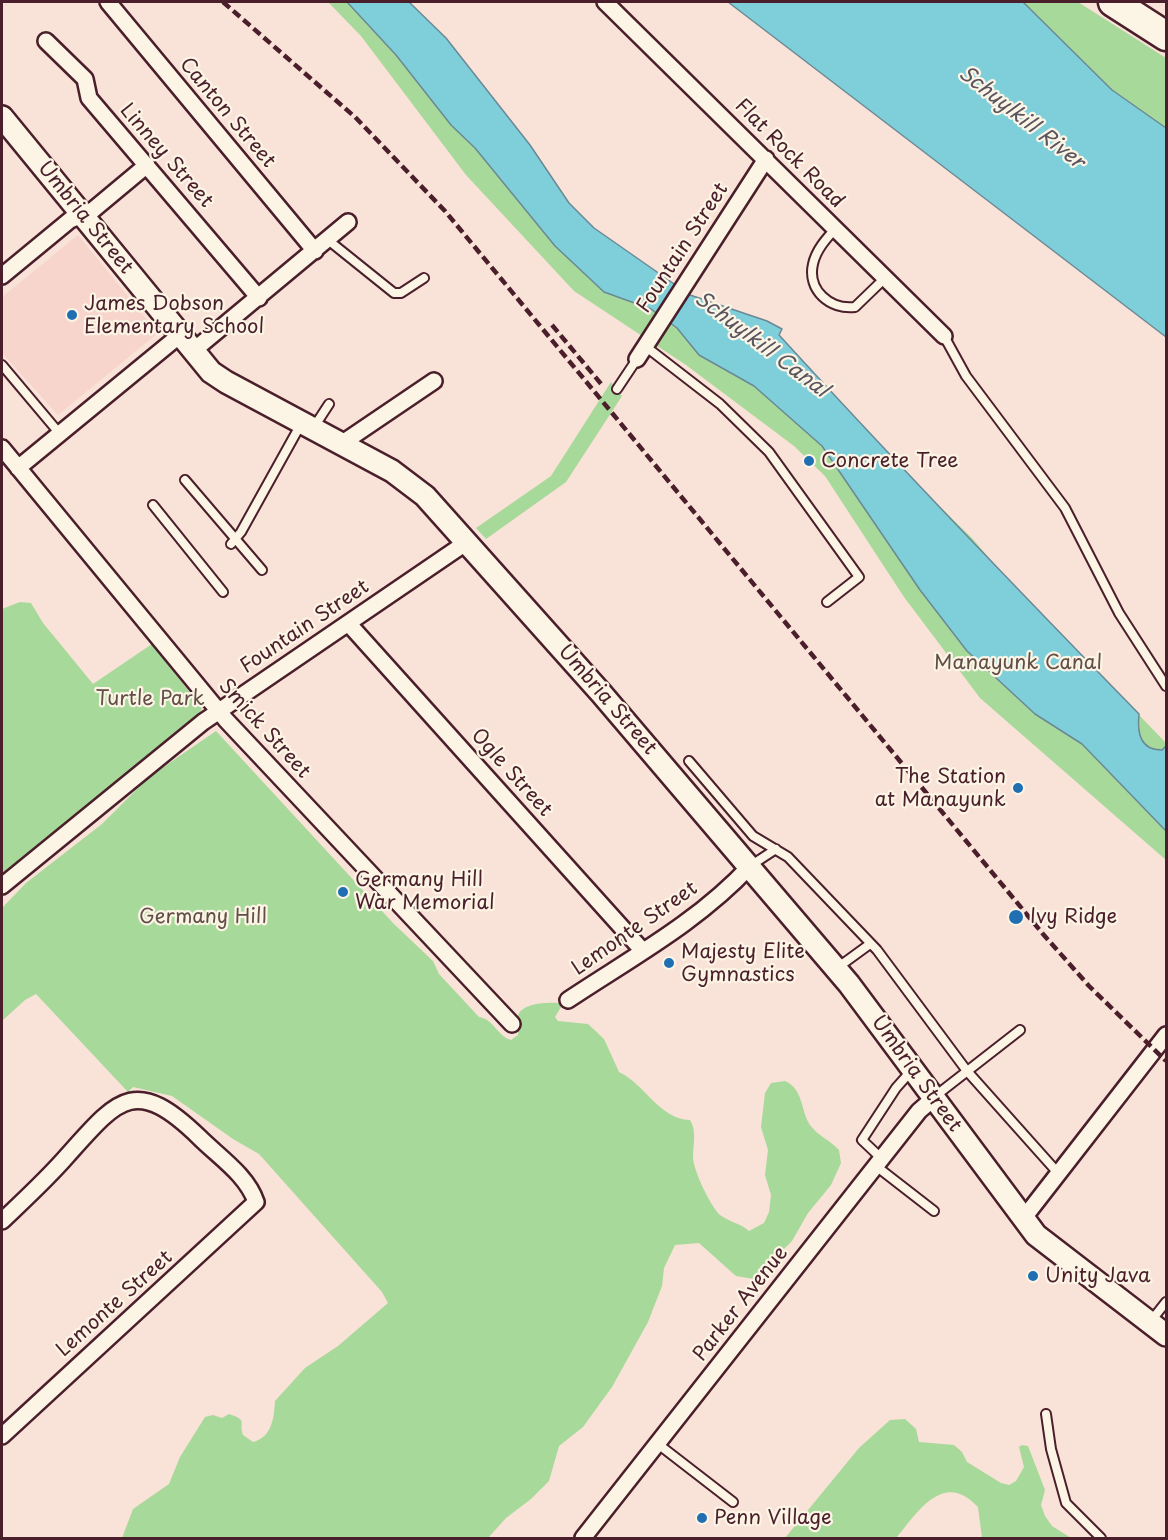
<!DOCTYPE html>
<style>
body{margin:0}
#map{position:relative;width:1168px;height:1540px;overflow:hidden;background:#f9e2d7;font-family:"Playpen Sans",sans-serif}
canvas{display:block}
.frame{position:absolute;inset:0;border:3px solid #4a1f2b;pointer-events:none}
</style>
<div id="map">
<canvas width="1168" height="1540"></canvas>
<div class="frame"></div>
</div>
<script>
const ctx = document.querySelector('canvas').getContext('2d');
ctx.lineJoin = 'round';
function paint(path, color) { ctx.fillStyle = color; ctx.fill(path, 'evenodd'); }
function trace(path, color, width, dash) { ctx.strokeStyle = color; ctx.lineWidth = width; ctx.lineCap = dash ? 'butt' : 'round'; ctx.setLineDash(dash || []); ctx.stroke(path); }
function drawText(font, color, halo, rows, align = 'center') {
  ctx.font = font + ' "Playpen Sans",sans-serif'; ctx.lineWidth = 4.5; ctx.setLineDash([]); ctx.textBaseline = 'middle'; ctx.strokeStyle = halo; ctx.fillStyle = color; for (const [text, x, y, turn = 0] of rows) {
    ctx.save(); ctx.translate(x, y); ctx.rotate((+turn || 0) * Math.PI / 180); ctx.textAlign = isNaN(turn) ? turn : align; if (halo) ctx.strokeText(text, 0, 0); ctx.fillText(text, 0, 0); ctx.restore();
  }
}
paint(new Path2D(`
 M78 235 158 333 58 415 2 353V297Z`), '#f7d5cd');
paint(new Path2D(`
 M328 2H409L446 38 530 145 569 203 594 228 690 295 767 321 782 329 779 335 918 486 972 538 1001 572 1166 743V860L980 698 904 597 825 476 794 446 686 365 574 291 466 175 361 36Z
 M1023 2H1078L1166 58V128L1112 90Z
 M611 382 622 396 566 482 486 539 476 528 551 476Z
 M20 602 31 603 43 623 93 684 152 644 202 708 200 713 2 875V609Z
 M216 731 394 924 433 961 439 974 479 1017C494 1019 497 1036 511 1040L518 1035C519 1029 517 1021 518 1016 521 1003 548 1002 558 1003L561 1007 555 1017 558 1021 588 1024 604 1039 619 1072C645 1084 659 1119 690 1120 697 1131 693 1145 693 1157 693 1170 711 1207 720 1215 729 1222 740 1223 749 1231L764 1223 769 1212 771 1195 765 1175 768 1150 761 1127 765 1093 771 1083 785 1081C804 1090 800 1109 810 1125 818 1136 830 1140 839 1150L841 1163 831 1185 808 1213 792 1241 754 1279 736 1276 699 1243 675 1245 664 1268 662 1286 648 1322 612 1387 583 1427 559 1446 549 1481 531 1499 506 1518 488 1538H122L133 1509 169 1484 180 1457 205 1417 213 1415 222 1418 229 1414C249 1421 238 1421 243 1435L253 1442C272 1437 274 1418 275 1401L305 1368 338 1346 388 1303 382 1292 259 1154 233 1139 172 1096 133 1087 128 1092 36 994 25 1000 2 1021V908L26 883 102 824 149 777Z
 M905 1419 916 1429 919 1442 954 1445 962 1452 967 1462 1001 1483 1009 1485 1016 1481 1024 1467 1019 1447 1022 1445 1028 1446 1045 1490 1041 1505 1045 1516 1052 1526 1071 1538H982L978 1507C943 1469 917 1513 896 1538H785L859 1448 890 1420Z`), '#a7d99a');
const water = new Path2D(`
 M347 2H409L446 38 530 145 569 203 594 228 690 295 767 321 782 329 779 335C897 464 1017 589 1139 714 1137 733 1140 750 1162 750L1166 746V831L1082 744 1035 714 967 651 920 590 822 446 754 386 699 355 677 328 651 309 604 292 555 246 475 148 451 125 396 55Z
 M728 2H1023L1112 90 1166 128V337Z`);
paint(water, '#7fcfdb');
trace(water, '#6a8995', 1.5);
const lane = new Path2D(`
 M835 229C826 239 816 250 813 264 807 290 830 310 855 307L885 278
 M328 240 394 293H401L424 278
 M944 336 966 376 1065 508 1119 613 1166 686
 M645 346 720 404 769 452 859 577 827 602
 M2 365 60 434
 M617 389 637 359
 M314 427 329 404
 M185 480 262 570
 M153 505 223 592
 M231 544 241 532 301 424
 M689 761 753 836 788 857 877 950 967 1071 1058 1173
 M750 866 776 849
 M837 968 870 944
 M934 1097 1020 1030
 M881 1158 862 1140 896 1088 912 1070
 M876 1166 934 1211
 M1151 1321 1166 1302
 M1046 1414 1051 1449 1066 1503 1101 1538
 M658 1444 733 1502`);
const street = new Path2D(`
 M108 2 315 251
 M605 2 944 336
 M46 41 85 79 89 98 259 298
 M2 276 70 220 93 210 147 165
 M193 351 348 222
 M637 359 766 159
 M341 444 434 381
 M2 448 226 720 512 1024
 M18 468 180 335
 M348 623 642 950
 M2 886 203 722 467 542
 M568 1000C631 958 698 922 750 866
 M1023 1219 1166 1035
 M2 1221C24 1200 47 1179 67 1156 118 1099 135 1075 199 1137 219 1157 247 1175 256 1202L2 1436
 M583 1538 919 1111 934 1098`);
const secondary = new Path2D(`
 M2 117 211 372 226 382 392 471 425 496 601 693 849 984 1036 1235 1166 1335`);
const highway = new Path2D(`
 M1113 2 1166 36`);
trace(lane, '#4a1f2b', 12);
trace(street, '#4a1f2b', 20);
trace(secondary, '#4a1f2b', 26);
trace(highway, '#4a1f2b', 33);
trace(lane, '#fcf5e5', 8);
trace(street, '#fcf5e5', 15);
trace(secondary, '#fcf5e5', 21);
trace(highway, '#fcf5e5', 28);
trace(new Path2D(`
 M223 2 355 117 445 211 1043 934 1089 986 1166 1061
 M552 325 602 385`), '#4a1f2b', 4.5, [9, 4.5]);
for (const [x, y, r, color] of [
 [72,315,6,"#1f6fb2"],
 [809,461,6,"#1f6fb2"],
 [1018,788,6,"#1f6fb2"],
 [343,892,6,"#1f6fb2"],
 [1016,917,8,"#1f6fb2"],
 [669,963,6,"#1f6fb2"],
 [1033,1276,6,"#1f6fb2"],
 [702,1518,6,"#1f6fb2"]
]) { const dot = new Path2D(); dot.arc(x, y, r, 0, 2 * Math.PI); ctx.fillStyle = color; ctx.fill(dot); trace(dot, '#fcf5e5', 2); }
drawText('20px', '#4a1f2b', '#fcf5e5', [
 ["Canton Street",227,113,50],
 ["Flat Rock Road",789,154,45],
 ["Linney Street",166,156,49],
 ["Umbria Street",85,218,51],
 ["Fountain Street",683,248,-57],
 ["Fountain Street",305,627,-34],
 ["Umbria Street",607,700,49],
 ["Smick Street",264,729,48],
 ["Ogle Street",511,773,48],
 ["Lemonte Street",635,929,-35],
 ["Umbria Street",916,1074,54],
 ["Lemonte Street",115,1304,-42],
 ["Parker Avenue",741,1304,-52]
]);
drawText('20px', '#4a1f2b', '#fcf5e5', [
 ["James Dobson",84,304],
 ["Elementary School",84,327],
 ["Concrete Tree",821,461],
 ["The Station",1006,777,"right"],
 ["at Manayunk",1006,800,"right"],
 ["Germany Hill",355,880],
 ["War Memorial",355,903],
 ["Ivy Ridge",1030,917],
 ["Majesty Elite",681,952],
 ["Gymnastics",681,975],
 ["Unity Java",1045,1276],
 ["Penn Village",714,1518]
], 'left');
drawText('20px', '#614e47', '#fcf5e5', [
 ["Manayunk Canal",1018,663],
 ["Turtle Park",150,699],
 ["Germany Hill",203,917]
]);
drawText('italic 21px', '#5a5460', '#fcf5e5', [
 ["Schuylkill River",1021,118,38],
 ["Schuylkill Canal",761,345,37]
]);
</script>
